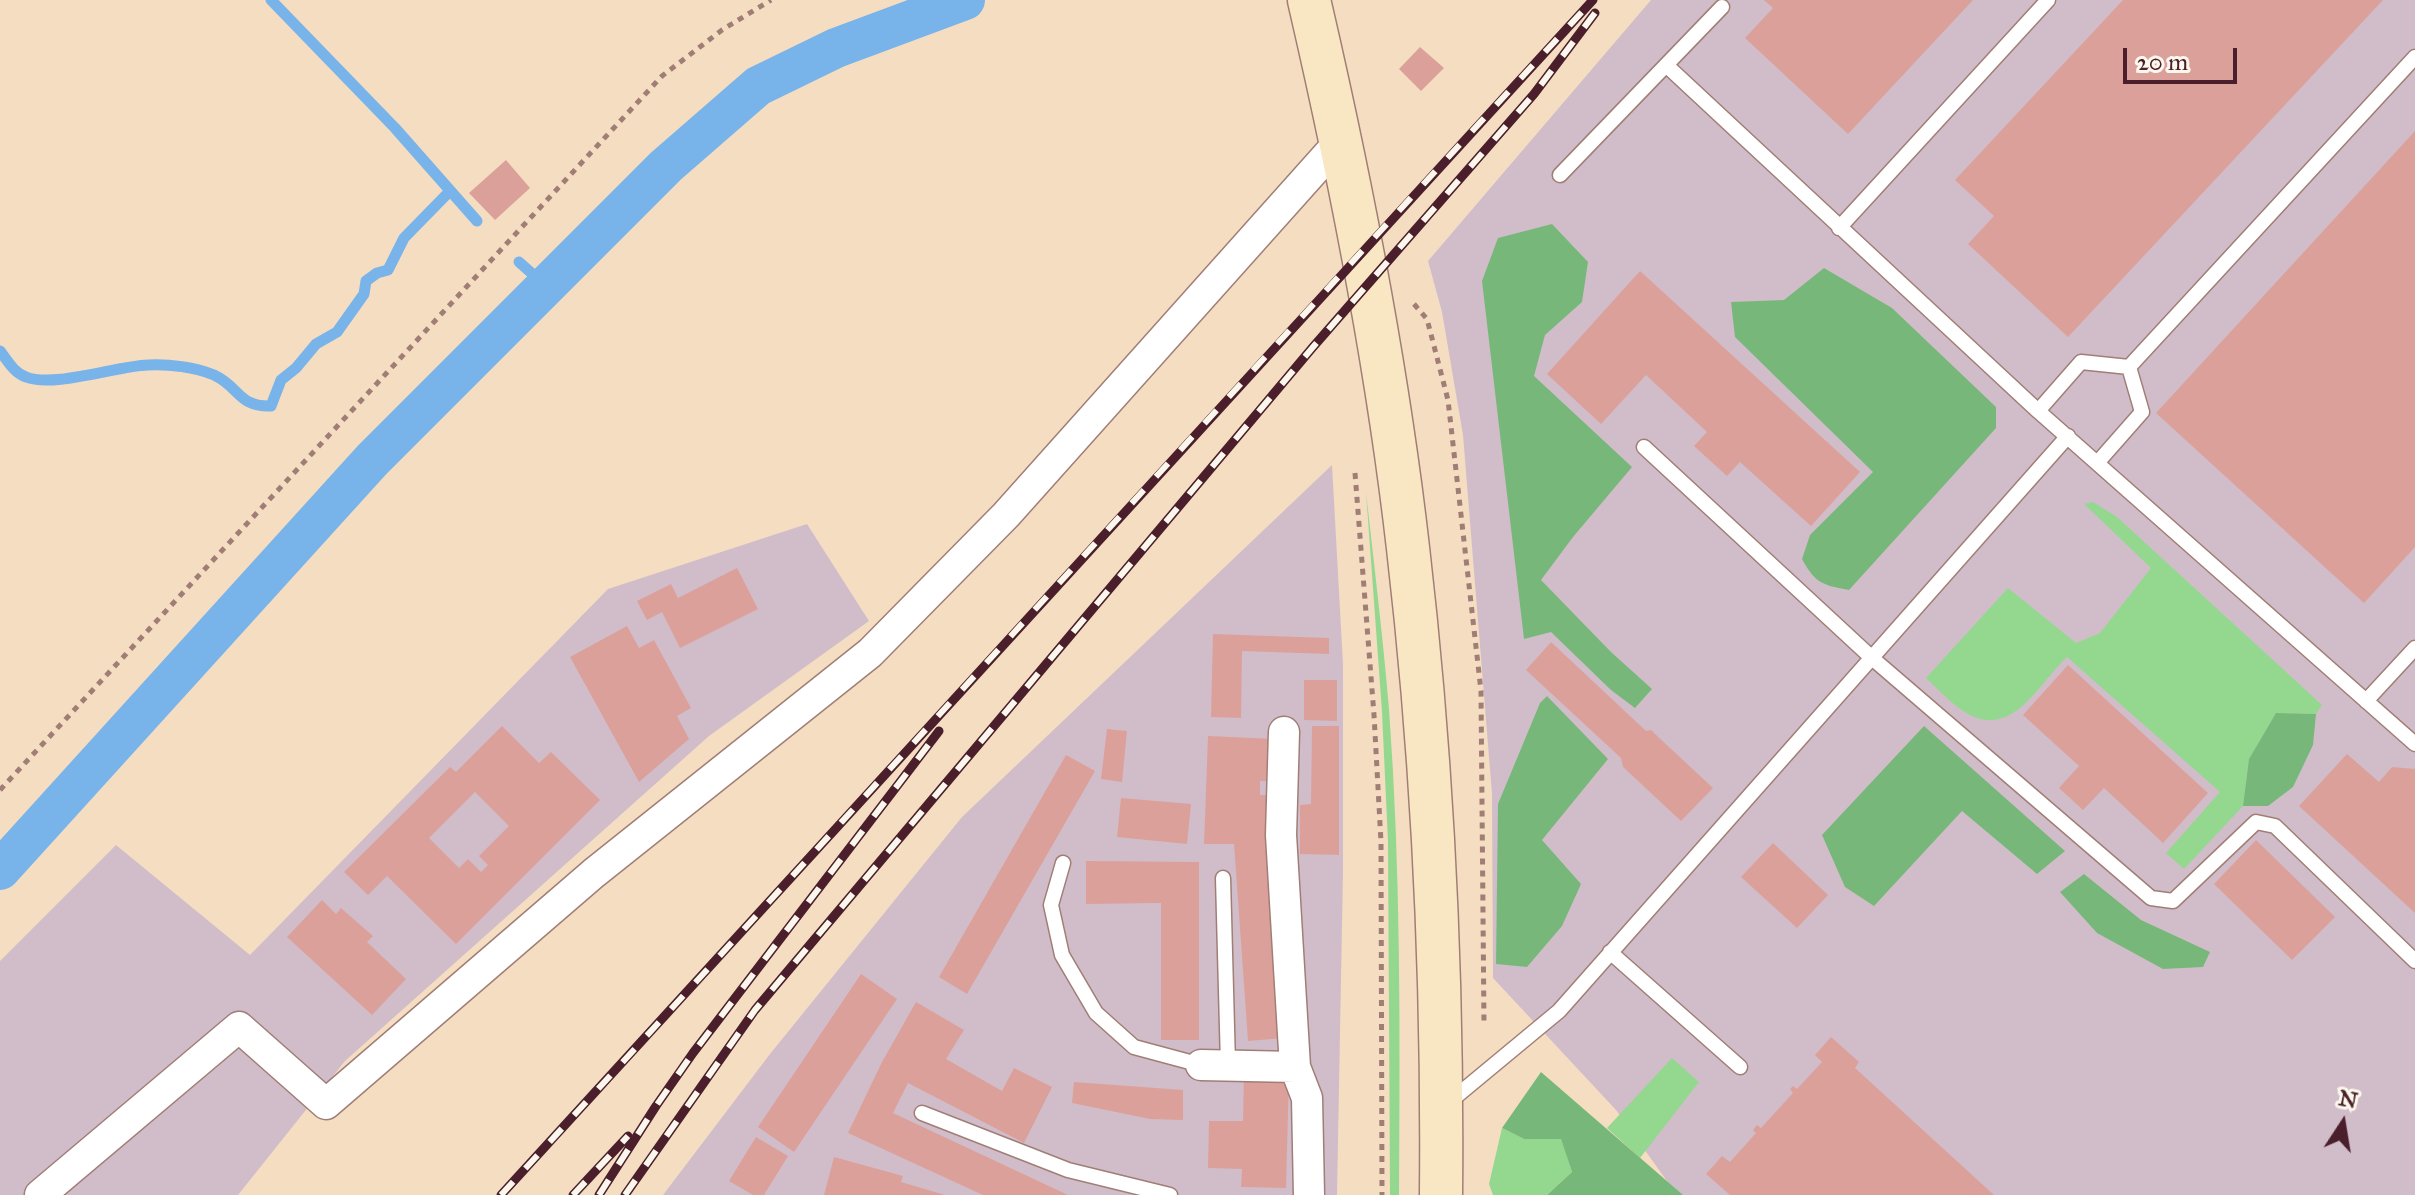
<!DOCTYPE html>
<style>
body{margin:0}
#map{position:relative;width:2415px;height:1195px;overflow:hidden;background:#f5ddc2;font-family:"IM FELL Great Primer",serif}
canvas{display:block}
.north{position:absolute;left:2303px;top:1083px;width:80px;height:80px;-webkit-text-stroke:6px #fbf7ec;paint-order:stroke;rotate:12deg;font-size:22px;font-weight:700;line-height:32px;text-align:center;color:#4a1f2b}
.north::after{content:'';display:block;margin:auto;width:28px;height:36px;background:#4a1f2b;clip-path:polygon(50% 0,100% 100%,50% 72%,0 100%)}
.scale{position:absolute;left:2123px;top:48px;width:114px;height:36px;box-sizing:border-box;border:4px solid #4a1f2b;border-top:0;padding-left:10px;font-size:24px;line-height:28px;white-space:nowrap;color:#4a1f2b;-webkit-text-stroke:6px #fbf7ec;paint-order:stroke}
</style>
<div id="map">
<canvas width="2415" height="1195"></canvas>
<div class="north">N</div>
<div class="scale">20 m</div>
</div>
<script>
const ctx = document.querySelector('canvas').getContext('2d');
ctx.lineJoin = 'round';
function paint(path, color) { ctx.fillStyle = color; ctx.fill(path, 'evenodd'); }
function trace(path, color, width, dash) { ctx.strokeStyle = color; ctx.lineWidth = width; ctx.lineCap = dash ? 'butt' : 'round'; ctx.setLineDash(dash || []); ctx.stroke(path); }
paint(new Path2D(`
 M1651 0H2415V1195H1677L1616 1110 1493 978 1492 794 1463 435 1442 312 1428 261Z
 M1332 465 1343 664V872L1337 1195H663L770 1054 962 817Z
 M807 524 869 621 709 736 345 1061 238 1195H0V961L116 845 250 955 608 589Z`), '#d1bdc9');
paint(new Path2D(`
 M1366 492C1374 564 1383 637 1389 709 1401 871 1400 1033 1399 1195H1390L1388 842 1382 712Z
 M2093 502 2117 517 2322 705 2316 714 2276 713 2249 759 2243 806 2184 869 2166 853 2220 792 2067 657C2039 683 2014 737 1970 715 1954 707 1939 690 1926 678L2008 588 2076 643 2100 633 2151 568 2084 504Z
 M1672 1058 1699 1082 1640 1158 1607 1128Z
 M1502 1128 1524 1139 1561 1138 1572 1172 1547 1195H1493L1489 1184Z`), '#94d890');
paint(new Path2D(`
 M1552 224 1588 262 1582 302 1545 335 1534 376 1632 467 1573 537 1541 580 1611 652 1652 689 1635 708 1611 690 1551 632 1524 639 1482 281 1498 238Z
 M1824 268 1892 308 1996 407V428L1849 590C1822 585 1815 583 1802 559L1810 535 1873 472 1735 337 1731 302 1784 300Z
 M1547 696 1608 759 1542 840 1581 884 1562 926 1527 967 1496 964 1498 804 1540 703Z
 M2276 713 2316 714 2313 745 2293 787 2268 806H2243L2249 759Z
 M1924 726 2065 851 2037 874 1962 811 1874 906 1845 887 1822 835Z
 M2084 874 2141 920 2210 952 2203 967 2163 969 2097 933 2060 892Z
 M1541 1072 1683 1195H1547L1572 1172 1561 1139H1524L1502 1128Z`), '#77b87a');
trace(new Path2D(`
 M271 0 395 128 477 221
 M519 262 545 285
 M0 351C7 360 14 373 26 377 54 388 116 366 148 365 169 364 195 367 214 375 240 387 238 407 271 406L281 380 296 368 316 344 337 332 364 294 366 281 377 273 388 270 404 238 450 191`), '#78b3e9', 11);
trace(new Path2D(`
 M0 870 372 460 666 166 758 86 836 48 965 0`), '#78b3e9', 40);
paint(new Path2D(`
 M1764 0H1973L1848 134 1745 38 1773 8Z
 M2123 0H2383L2068 337 1968 244 1994 216 1955 180Z
 M1420 47 1444 68 1421 91 1399 69Z
 M2415 131V547L2364 603 2156 413Z
 M506 160 530 188 495 220 469 193Z
 M1640 271 1860 472 1811 526 1740 462 1727 476 1694 446 1707 432 1646 375 1601 424 1547 374Z
 M737 568 758 609 680 648 662 612 647 620 637 601 671 584 678 598Z
 M627 626 639 648 654 640 691 708 677 716 689 739 639 782 570 657Z
 M1213 634 1329 638V654L1242 651 1241 718 1211 717Z
 M1551 642 1646 731 1651 730 1655 734 1713 788 1681 821 1623 767 1621 758 1526 670Z
 M2068 665 2208 793 2163 843 2104 788 2083 810 2059 788 2079 766 2023 715Z
 M1304 680H1337V721L1304 720Z
 M502 726 539 763 551 752 600 800 456 944 387 876 368 895 344 872 450 767 456 772ZM475 792 509 826 479 856 488 865 481 872 468 859 459 868 429 838Z
 M1312 726H1339V855L1300 854V805L1311 804Z
 M1107 729 1127 731 1122 782 1101 779Z
 M1208 736 1274 739 1273 781H1260V795H1272L1284 1038 1248 1041 1234 844H1204Z
 M2347 754 2379 782 2392 767 2415 769V913L2299 806Z
 M1066 755 1095 771 967 994 939 977Z
 M1121 798 1191 804 1187 844 1117 837Z
 M2256 840 2335 917 2292 960 2214 884Z
 M1773 843 1828 895 1797 928 1741 877Z
 M1086 861 1199 862V1040H1161V903L1086 904Z
 M322 900 336 914 341 908 373 936 367 942 406 979 372 1015 287 937Z
 M861 974 897 999 794 1152 758 1127Z
 M916 1002 964 1030 946 1059 1002 1091 1014 1068 1052 1087 1024 1143 908 1083 893 1113 1068 1195H983L848 1133 882 1062Z
 M1831 1037 1859 1062 1855 1068 1994 1195H1730L1706 1174 1722 1156 1730 1162 1756 1133 1753 1130 1757 1125 1761 1128 1793 1093 1790 1089 1793 1086 1797 1089 1822 1062 1815 1055Z
 M1244 1073 1289 1075 1286 1188 1241 1187 1242 1169 1208 1168 1209 1121H1243Z
 M1074 1082 1183 1090V1120L1150 1119 1072 1103Z
 M756 1137 788 1156 764 1195H753L729 1181Z
 M834 1157 903 1176 901 1182 945 1195H824Z`), '#dca09a');
const service = new Path2D(`
 M1666 65 2038 411 2415 744
 M1560 175 1722 7
 M1839 228 2048 0
 M2129 367 2415 57
 M2038 411 2081 362 2129 367 2142 412 2098 462
 M1644 447 1872 658 2151 898 2173 901 2256 822 2275 826 2415 961
 M2366 701 2415 648
 M1063 863 1051 905 1062 955 1096 1013 1134 1047 1201 1065
 M1223 878 1228 1065
 M1610 952 1740 1067
 M1448 1103 1559 1011 2068 436
 M922 1113 1068 1170 1170 1195`);
const minor = new Path2D(`
 M1284 732 1281 835 1295 1067
 M1201 1065 1295 1067 1307 1098 1309 1195
 M40 1195 239 1027 326 1104 594 873 870 653 1006 515 1342 139`);
const secondary = new Path2D(`
 M1309 0C1351 181 1387 364 1408 548 1433 762 1443 980 1441 1195`);
trace(service, '#a07e76', 17);
trace(minor, '#a07e76', 33);
trace(secondary, '#a07e76', 45);
trace(new Path2D(`
 M1414 304 1427 319 1448 400 1481 691 1484 1025
 M1355 473 1374 715 1381 842 1382 1195
 M0 790 662 76 722 30 771 0`), '#a07e76', 5, [6, 6]);
trace(service, '#fff', 14);
trace(minor, '#fff', 30);
trace(secondary, '#f9e7c3', 42);
const rail = new Path2D(`
 M501 1195C866 797 1227 396 1593 0
 M573 1195 628 1136
 M599 1195 656 1106 693 1053 939 731
 M625 1195 755 1010 1313 347 1534 94 1595 13`);
trace(rail, '#4a1f2b', 9);
trace(rail, '#fbf7ec', 6, [18]);
</script>
